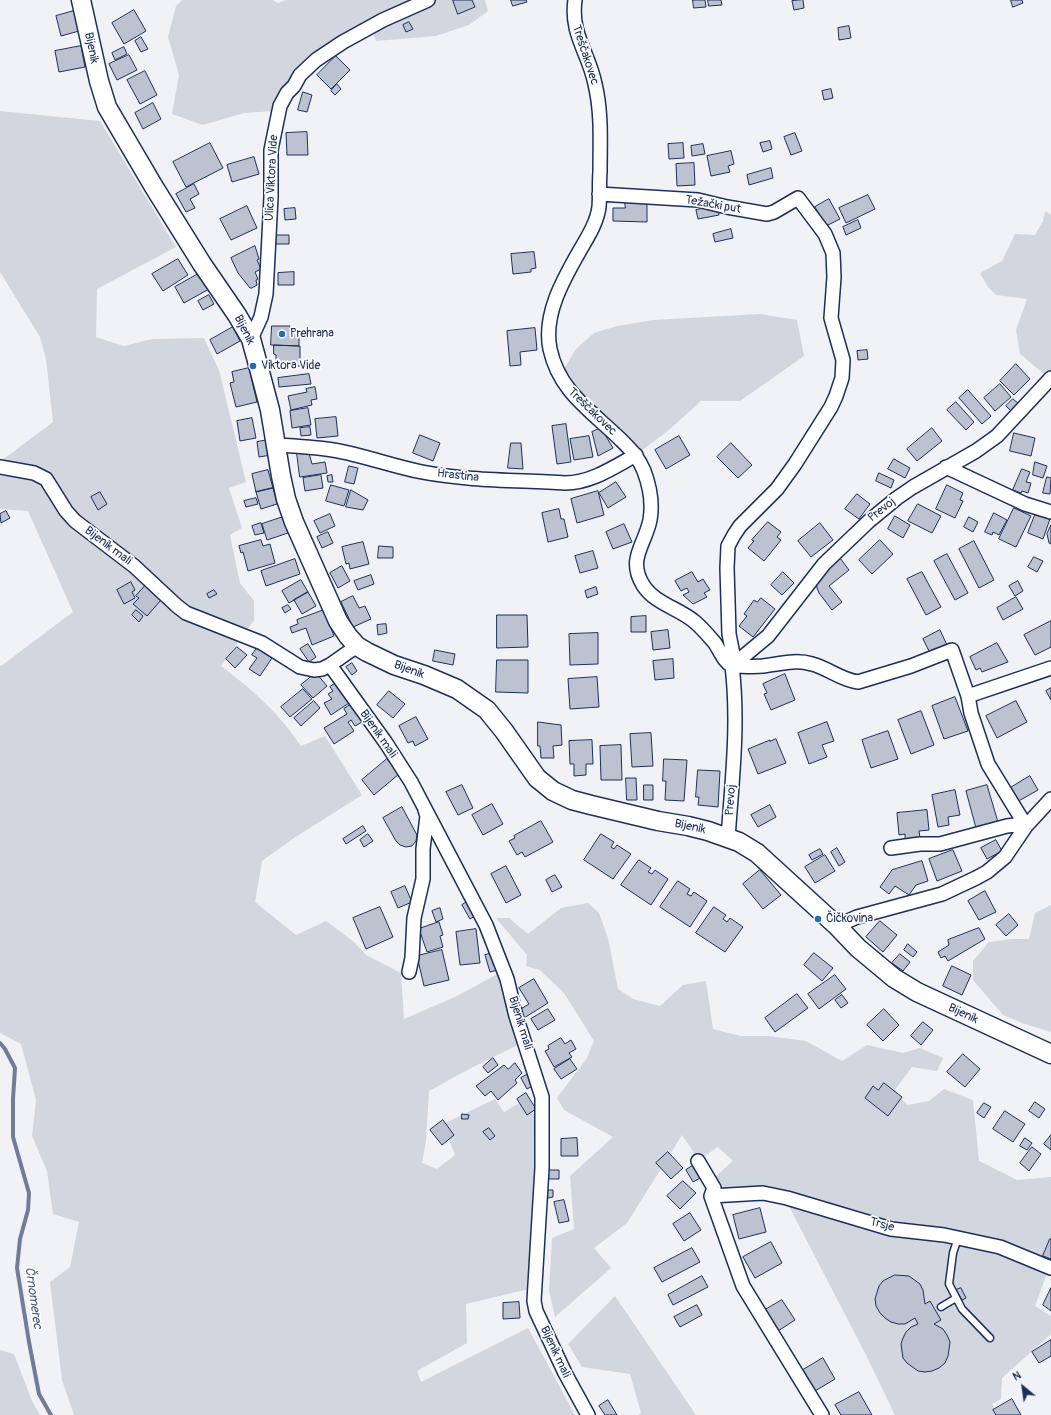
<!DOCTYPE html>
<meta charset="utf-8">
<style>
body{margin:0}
#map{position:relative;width:1051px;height:1415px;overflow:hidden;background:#f1f2f5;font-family:Pangolin,sans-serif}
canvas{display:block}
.north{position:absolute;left:1003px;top:1367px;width:40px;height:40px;-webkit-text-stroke:3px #fff;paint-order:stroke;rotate:331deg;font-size:11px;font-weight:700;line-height:16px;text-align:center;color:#1b2f5e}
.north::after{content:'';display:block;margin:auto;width:14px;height:18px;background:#1b2f5e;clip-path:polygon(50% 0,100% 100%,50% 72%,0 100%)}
</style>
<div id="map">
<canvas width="1051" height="1415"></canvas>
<div class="north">N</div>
</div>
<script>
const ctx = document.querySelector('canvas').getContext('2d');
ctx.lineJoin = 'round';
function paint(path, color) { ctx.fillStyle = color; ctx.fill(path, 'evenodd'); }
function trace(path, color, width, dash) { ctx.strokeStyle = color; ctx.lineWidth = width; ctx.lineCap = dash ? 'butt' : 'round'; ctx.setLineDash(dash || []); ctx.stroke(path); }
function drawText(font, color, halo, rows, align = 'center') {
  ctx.font = font + ' Pangolin,sans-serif'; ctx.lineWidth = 3.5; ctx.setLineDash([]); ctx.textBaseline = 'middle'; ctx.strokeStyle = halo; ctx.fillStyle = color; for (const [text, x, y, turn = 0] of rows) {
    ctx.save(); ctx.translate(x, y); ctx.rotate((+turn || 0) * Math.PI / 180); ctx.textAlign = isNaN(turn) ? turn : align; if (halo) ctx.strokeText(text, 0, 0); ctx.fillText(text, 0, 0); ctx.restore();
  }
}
paint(new Path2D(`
 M182 0H273L278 3 286 0H485L488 11 469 25 436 36 376 41 368 22 317 52 274 111 244 113 203 125 172 114 179 75 168 37 176 6Z
 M0 111 100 121 176 247 97 289 96 337 124 346 152 339 204 338 219 370 246 482 229 488 242 528 230 535 240 583 254 601V620L221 666C253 690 278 712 301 746L325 736 362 795 294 838 262 861 255 902 296 935 326 921 354 942 366 955 401 973 404 1019 455 997 503 971 522 1043 473 1067 429 1091 426 1141 422 1163 437 1169 455 1155 443 1124 495 1099 504 1112 521 1102 534 1114 533 1288 466 1304 467 1343 417 1371 421 1382 528 1328 575 1415H74L62 1380 50 1282 70 1267 79 1222 53 1214 47 1171 32 1136 36 1100 21 1044 0 1033V665L1 666 73 612 28 511 0 509V465L1 461 53 422 46 359 40 337 0 272Z
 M1045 211 1051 215V372L1046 376 1020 354 1016 330 1027 299 996 295 988 287 980 273 1002 261 1015 234 1035 235 1043 221Z
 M760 314 797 320 804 356 740 401H701L670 429 640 452 569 384 564 369 576 349 594 333 617 326 653 320Z
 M588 903 599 913 608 938 618 989 633 999 660 1006 683 985 706 981 713 1029 740 1036H768L806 1041 842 1061 867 1045 903 1053 920 1048 943 1058 937 1071 912 1067 895 1090 907 1105 929 1101 944 1089 973 1100 979 1161 1017 1180 1051 1177V1263L1035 1306 1051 1316V1334L1002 1378 1001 1399 992 1404 998 1415H895L864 1351 781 1191 721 1194 715 1177 733 1161 718 1147 699 1160 682 1135 627 1223 594 1248 611 1268 555 1317 549 1291 552 1238 574 1229 570 1176 613 1137 564 1110 557 1098 587 1058 594 1041 564 993 540 970 526 966 527 955 496 918H509L528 934 561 908Z
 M1051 905V1032L1025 1024 1003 1015 973 980V961L989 942 1011 939H1029L1035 913Z
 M615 1296 696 1415H638L641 1413 630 1374 582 1367 568 1344Z
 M0 1350 14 1354 32 1401 40 1415H0Z`), '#d2d6df');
trace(new Path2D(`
 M0 1043 5 1049 15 1068 13 1099V1137L29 1193 28 1210 20 1239 17 1268 29 1342 39 1394 51 1415`), '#707c9a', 4);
const building = new Path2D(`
 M453 0H472L475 7 458 14Z
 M511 0H526L527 2 513 6Z
 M693 0H705L706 7 694 8Z
 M708 0H721L722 5 709 6Z
 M803 0 804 8 794 10 792 1Z
 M1011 0H1022L1023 3 1013 7Z
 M134 10 146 31 124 44 112 23Z
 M74 11 79 31 61 36 56 16Z
 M409 22 413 29 406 32 403 25Z
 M849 26 851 38 839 40 838 28Z
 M141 37 148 49 141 52 135 41Z
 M81 46 85 67 59 72 55 51Z
 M124 47 127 54 115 60 112 53Z
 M129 55 137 70 117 80 109 64Z
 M336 56 350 70 331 89 317 75Z
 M145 71 157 95 140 104 127 80Z
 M337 84 341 89 335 95 331 91Z
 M831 89 833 98 824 100 822 91Z
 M303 92 312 95 307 112 298 110Z
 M153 103 161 119 143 129 135 113Z
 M307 132 308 155H287L286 133Z
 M795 133 802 151 791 155 784 137Z
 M770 141 772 149 763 152 760 143Z
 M210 143 223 168 186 187 173 162Z
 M683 143 684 158 669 159 668 144Z
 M703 144 705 154 692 156 691 146Z
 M731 151 734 164 728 166 730 172 711 176 707 156Z
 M254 157 259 174 232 182 227 165Z
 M694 163 695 185 677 186 676 164Z
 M771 168 773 178 749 185 747 175Z
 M194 184 199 194 190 199 195 208 186 212 176 194Z
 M868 195 875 209 846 223 839 208Z
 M829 199 840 219 826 226 815 207Z
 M625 202 647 203V222L613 221V208H625Z
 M247 206 257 228 231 240 220 219Z
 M718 206 719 215 698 219 696 210Z
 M295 208 296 219 285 220 284 209Z
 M858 220 861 228 846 235 843 227Z
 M731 229 733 238 715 242 713 234Z
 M276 235H289V244H276Z
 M255 246 259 259 257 260 261 269 255 272 258 279 256 280 257 285 252 288H250L238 273 231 258Z
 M534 252 536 268 531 269V272L513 274 511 254Z
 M178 259 188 275 163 291 152 274Z
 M294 272V285H278V273Z
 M200 273 209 289 184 303 175 287Z
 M209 295 214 304 203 310 198 301Z
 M272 326H290V331H299V346L271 345Z
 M233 327 240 341 217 354 210 340Z
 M535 328 537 350 520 352 521 365 510 366 507 331Z
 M274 345 300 346V366H276V355L274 354Z
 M867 350 868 359 858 360 857 351Z
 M1016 364 1030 379 1014 395 1000 381Z
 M249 368 257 402 236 407 230 383 234 382 232 372Z
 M309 374 311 384 279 387 278 378Z
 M1000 384 1011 397 995 411 984 398Z
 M315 387 317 399 311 400 312 405 291 410 288 396 307 392 306 389Z
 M968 390 991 416 982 424 959 398Z
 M1013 399 1019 404 1012 412 1006 406Z
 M956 402 974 422 966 430 947 410Z
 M308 408 311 425 292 428 290 411Z
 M336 417 338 436 317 438 315 419Z
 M252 418 256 438 240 441 237 421Z
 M566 424 571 462 557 464 552 426Z
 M310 427 311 435 301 436 300 428Z
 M601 428 613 448 598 456 592 432Z
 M932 428 942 441 917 461 907 449Z
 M1014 433 1035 438 1031 456 1010 451Z
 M420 435 440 443 433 461 413 453Z
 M589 436 593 457 574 460 570 439Z
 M679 436 690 455 666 469 655 450Z
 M268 440 271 455 259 457 257 442Z
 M511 443H521L523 469 508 468Z
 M731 443 752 465 738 478 717 457Z
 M297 453H309L312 464 325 462 327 473 300 477Z
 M894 459 910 468 905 478 888 469Z
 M1035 462 1047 466 1043 478 1033 475Z
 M349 466 358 468 354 484 345 482Z
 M1022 469 1030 472 1026 482 1031 483 1028 493 1022 491 1021 493 1013 490Z
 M268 470 273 488 256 492 252 474Z
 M879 473 894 480 891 488 876 481Z
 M321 475 323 488 305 491 303 478Z
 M332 475 333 482H328L327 476Z
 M1047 477 1051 478 1050 494 1043 493Z
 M616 482 626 497 608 508 599 493Z
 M331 485 349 490 344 506 326 501Z
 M947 485 963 493 960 500 963 501 955 518 936 509Z
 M273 488 277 504 261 509 256 492Z
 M351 490 368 500 363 510 346 507Z
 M598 491 604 515 577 523 571 499Z
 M100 492 107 504 98 510 91 497Z
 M857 494 870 504 859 519 845 509Z
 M256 498 258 504 246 507 244 501Z
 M918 504 941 516 932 533 908 521Z
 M1014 508 1031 516 1016 547 999 539Z
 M559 509 561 519H564L568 537 548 542 542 513Z
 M1037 510 1051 516 1043 539 1028 533Z
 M6 511 10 518 1 523 0 514Z
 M994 513 1007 520 999 535 993 532 992 535 985 532Z
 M330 514 335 526 320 533 314 521Z
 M895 516 910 525 903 538 888 529Z
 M283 517 288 533 267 540 262 524Z
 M969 517 978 522 973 532 964 527Z
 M768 522 781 532 777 537 781 540 764 561 748 548 754 541 752 540Z
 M261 523 264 533 255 535 252 526Z
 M820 523 833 540 811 557 798 541Z
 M624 524 632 542 613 549 606 532Z
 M1051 525V544L1049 543 1047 534Z
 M328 532 333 543 322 548 317 537Z
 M261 540 263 546 270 544 275 563 248 571 243 552 241 553 239 546Z
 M880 540 893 554 872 574 859 560Z
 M974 541 994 580 979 588 959 549Z
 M363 542 369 564 350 569 349 563 346 564 342 547Z
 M379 546 393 547V558H378Z
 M593 551 598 568 580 573 575 556Z
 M947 554 968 593 955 600 934 561Z
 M1034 557 1043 561 1037 572 1028 567Z
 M840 558 849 570 829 586 842 602 832 610 819 593 817 588 816 581 818 575Z
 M295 559 300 574 266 586 261 571Z
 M342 566 350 581 338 588 330 573Z
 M692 572 698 582 703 579 710 590 704 593 707 597 693 604 683 595 689 592 687 588 681 591 675 581Z
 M783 572 794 583 782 595 771 585Z
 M922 572 941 607 926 615 907 579Z
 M371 575 374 584 358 590 354 581Z
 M301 580 308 592 289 603 282 591Z
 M1018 581 1023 591 1015 596 1009 586Z
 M131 582 135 590 132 592 135 598 124 604 117 590Z
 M145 586 161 600 147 616 133 604 139 598 136 596Z
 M596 587 598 594 587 598 585 591Z
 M214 590 217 594 209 598 207 594Z
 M308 592 316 606 302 614 294 600Z
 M353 596 359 608 365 606 371 619 353 627 341 602Z
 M1016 597 1023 609 1003 620 997 608Z
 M761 598 775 609 753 637 739 626 747 616 744 614 754 600 757 602Z
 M288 605 291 609 285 613 282 608Z
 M136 610 143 616 139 622 132 615Z
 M324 610 334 636 312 645 306 628 292 633 290 627 298 624 297 620Z
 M497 615H527L528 647 497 648Z
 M646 616V632H631V617Z
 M1051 621V647L1035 655 1024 635Z
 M386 624 387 633 378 635 377 625Z
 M668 630 670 648 653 650 651 632Z
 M940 630 947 645 930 653 923 639Z
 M598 633V664L570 665 569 634Z
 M997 643 1008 662 982 672 980 668 976 670 970 657Z
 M308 644 316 657 309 662 300 649Z
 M237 647 247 655 235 668 226 659Z
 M257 648 272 658 260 676 249 669 257 658 252 655Z
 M435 650 455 654 453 665 433 661Z
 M673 659 674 678 655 680 653 661Z
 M497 660H528V693L496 692Z
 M352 663 357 671 352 675 346 667Z
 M316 673 327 686 313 698 301 685Z
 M785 674 795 700 771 710 764 694 767 693 763 684Z
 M597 677 599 707 570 709 568 679Z
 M339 681 352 701 331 715 324 703 332 699 328 694 333 691 330 687Z
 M1051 688V700L1046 691Z
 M303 689 312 699 290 717 281 707Z
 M389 691 405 704 393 718 377 705Z
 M955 697 968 731 944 739 932 706Z
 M314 701 320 708 301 726 294 718Z
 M1016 701 1027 722 997 738 986 716Z
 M353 703 364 721 355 726 351 720 348 722 354 731 334 744 324 728 347 714 344 709Z
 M921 711 934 745 911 754 898 720Z
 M416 717 428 739 415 746 413 741 408 743 399 726Z
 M538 722 561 725 562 745 553 746 554 758H541L540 746H538Z
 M827 722 834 741 822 745 827 757 809 764 798 733Z
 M888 731 898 759 871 768 862 740Z
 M651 733 653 766 632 767 630 734Z
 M776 739 786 763 758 774 748 749 770 740V741Z
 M592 740 593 764H586V775L574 776V764H570L569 741Z
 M621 745 622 780H601L600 746Z
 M387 759 399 774 374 795 362 780Z
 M664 759 687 760 684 801 665 800 666 781H663Z
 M698 770 720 771 718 807 698 805 699 797H696Z
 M1030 776 1038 790 1015 803 1007 790Z
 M626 778H636L637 800H627Z
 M462 785 473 808 458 815 446 792Z
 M644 785H653V800H644Z
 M987 785 998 822 976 828 966 791Z
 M955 790 960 815 948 817 949 825 938 827 932 795Z
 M492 804 503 824 483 835 472 815Z
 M770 805 776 817 758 827 751 815Z
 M402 807 417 835 416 841 412 846 406 847 400 845 396 841 383 818Z
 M927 810 929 830 919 831 920 838 905 840V834L899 835 897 813Z
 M541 821 553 842 525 857 522 852 517 855 509 841 515 838 514 836Z
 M363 826 366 831 346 844 343 839Z
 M368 834 373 841 364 847 360 840Z
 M601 834 614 842 611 847 614 849 617 845 631 854 613 879 584 860Z
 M996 840 1002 851 987 859 981 848Z
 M837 848 845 862 839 866 831 852Z
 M820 849 823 854 812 860 809 855Z
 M953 850 962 871 937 881 929 859Z
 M825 855 835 871 815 883 805 867Z
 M639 860 651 868 648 872 652 874 655 870 668 879 651 905 621 885Z
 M922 861 928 881 916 885 909 895 895 886 889 894 880 887 892 870Z
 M506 866 521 895 506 903 491 874Z
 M760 870 781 895 763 909 743 884Z
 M555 875 562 887 552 892 546 880Z
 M678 881 690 889 687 894 691 896 694 892 707 901 690 927 660 907Z
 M405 886 412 902 398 908 391 892Z
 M985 891 996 912 979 920 968 901Z
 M470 900 478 914 470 919 462 905Z
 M380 907 393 937 366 949 353 918Z
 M714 907 726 915 723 919 727 922 730 918 743 927 725 952 696 933Z
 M440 908 443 919 436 922 432 911Z
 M1009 914 1018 925 1006 936 996 925Z
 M880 921 897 935 883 952 866 937Z
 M439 922 443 935 440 936 443 947 427 952 419 929Z
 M979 928 985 939 948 961 945 956 941 958 938 952 949 945 948 940Z
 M476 929 480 963 460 965 456 932Z
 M908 944 917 952 913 957 904 950Z
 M442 950 449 980 424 986 417 956Z
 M493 953 498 970 490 972 485 955Z
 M814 953 833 968 822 981 804 965Z
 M900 954 910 962 903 971 892 963Z
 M952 966 971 975 962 995 943 986Z
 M835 975 846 989 819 1009 808 994Z
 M534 979 548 1003 524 1018 519 1010 529 1004 519 988Z
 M797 994 808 1008 775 1032 765 1018Z
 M842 995 848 1003 841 1008 835 1000Z
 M548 1009 555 1020 538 1030 531 1019Z
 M884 1009 899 1025 883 1041 867 1025Z
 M923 1022 933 1030 921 1045 911 1036Z
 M561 1038 565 1044 571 1040 576 1049 569 1053 572 1057 554 1067 545 1051 549 1049 548 1046Z
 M963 1054 980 1069 965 1087 947 1072Z
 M493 1058 498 1065 488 1073 483 1067Z
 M570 1059 577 1069 561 1079 554 1069Z
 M515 1063 522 1073 515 1080 517 1083 498 1100 491 1091 485 1096 476 1086 504 1065 508 1069Z
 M532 1072 538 1083 527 1089 521 1078Z
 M884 1083 902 1097 888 1116 865 1098 873 1086 878 1090Z
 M526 1093 536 1109 527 1115 517 1099Z
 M1035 1102 1045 1109 1039 1118 1029 1111Z
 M984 1103 991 1107 984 1118 977 1113Z
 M1005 1111 1025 1124 1013 1142 993 1129Z
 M462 1114 469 1115 468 1119H462Z
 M443 1120 454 1135 442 1145 430 1130Z
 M489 1128 495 1136 490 1140 483 1132Z
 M1051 1135V1150L1044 1144Z
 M577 1138 578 1156H561V1139Z
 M1025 1138 1032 1143 1027 1150 1020 1146Z
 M1032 1147 1041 1154 1029 1171 1020 1163Z
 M668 1152 683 1168 671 1179 656 1163Z
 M694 1165 702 1177 693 1182 686 1170Z
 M549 1170H559V1179H549Z
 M683 1181 696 1193 680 1209 667 1196Z
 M547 1190H553V1197L548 1198Z
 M564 1200 569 1221 559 1223 554 1202Z
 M760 1208 766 1232 739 1239 733 1215Z
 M690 1213 701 1230 684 1241 673 1224Z
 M1050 1239H1051V1259L1043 1256Z
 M771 1242 782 1263 755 1278 743 1257Z
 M692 1248 700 1262 662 1282 654 1268Z
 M895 1275 909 1276 920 1284 923 1290 925 1304 930 1301 941 1320 934 1324 943 1329 947 1335 950 1342 948 1356 945 1363 939 1368 932 1371 925 1372 918 1371 907 1363 903 1358 901 1344 903 1338 906 1332 911 1327 918 1324 915 1318 905 1324H898L891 1322 885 1318 880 1313 876 1306 875 1299 879 1286 883 1281Z
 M702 1276 708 1287 673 1305 668 1295Z
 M961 1288 966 1298 962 1300 956 1290Z
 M1051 1288V1311L1043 1305Z
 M782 1300 795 1320 778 1331 765 1310Z
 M519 1302 520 1318 503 1319V1303Z
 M697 1305 702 1315 680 1327 674 1317Z
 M1051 1340V1356L1039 1363 1032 1352Z
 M823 1358 835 1379 815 1391 803 1370Z
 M859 1392 872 1415H841L835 1405Z
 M1012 1399 1021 1415H996L993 1410Z
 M608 1400 617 1415H605L599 1406Z`);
paint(building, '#bcc2d0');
trace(building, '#1b2f5e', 1);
const lane = new Path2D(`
 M958 1238 953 1253 949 1284 962 1309 990 1338
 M941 1307 956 1298`);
const street = new Path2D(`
 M575 0C570 34 589 53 595 84 602 113 600 143 600 172 599 184 600 195 599 207 597 223 587 238 579 252 563 280 543 315 550 349 559 391 590 410 619 438 630 449 638 456 644 471 650 487 653 503 650 520 645 545 627 559 643 585 655 604 679 608 695 622 702 628 708 635 714 642 720 650 723 661 732 666
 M599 194 698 200 727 207 767 214 774 212 798 198 825 234 833 253 834 277 831 318 843 360 842 378 836 396 831 407 795 464 777 489 740 526 734 535 728 546 727 568 729 634 733 654 732 666
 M251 339 261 317 266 294 271 197V150L280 106 287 93 294 86 300 75 316 60 343 42 383 20 428 0
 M276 445C295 446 314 447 333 450 363 455 392 466 422 472 469 481 517 480 565 483 591 483 614 467 636 455
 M0 467 34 473 46 479 66 511 75 521 134 566 177 606 186 613 262 643 300 667 314 670 322 669 330 665
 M946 467 1025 504 1051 512
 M357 646 330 665 386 743 411 782 486 925 507 979 516 1016 542 1097V1168L534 1301 536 1311 565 1373 588 1415
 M732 666C742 666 753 667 763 666 779 664 796 659 812 664 828 668 841 680 858 682L911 666 952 650 968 696 971 713 988 764 1026 826
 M968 696 1051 668
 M728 838C732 781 739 723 732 666L768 636 824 564 869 521 897 498 913 487 976 451 997 436 1051 378
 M891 848 920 844H940L1007 826 1016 825 1026 826
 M837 926 857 917 942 894 976 878 987 872 1005 857 1026 826 1051 799
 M409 972 412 958 414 918 423 879V849L427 816 425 810
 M698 1161 714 1188 711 1196 743 1286 822 1415
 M711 1196 763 1193 787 1198 891 1229 944 1235 1000 1247 1051 1268`);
const secondary = new Path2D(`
 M81 0 99 81 107 107 154 187 202 264 237 315 251 339 260 372 270 410 281 476 286 499 294 522 338 621 348 636 357 646 367 652 394 665 424 675 457 689 487 710 504 731 537 778 553 791 572 800 591 805 658 821 688 826 708 831 739 842 757 853 837 926 858 948 894 978 917 992 1051 1054`);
trace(lane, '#1b2f5e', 9);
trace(street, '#1b2f5e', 16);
trace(secondary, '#1b2f5e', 21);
trace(lane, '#fff', 6);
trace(street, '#fff', 13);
trace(secondary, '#fff', 18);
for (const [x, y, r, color] of [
 [282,334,4,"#1f6fb2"],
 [253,366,4,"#1f6fb2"],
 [818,919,4,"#1f6fb2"]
]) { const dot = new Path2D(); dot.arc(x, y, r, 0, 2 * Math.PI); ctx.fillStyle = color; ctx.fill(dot); trace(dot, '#fff', 1.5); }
drawText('12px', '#1b2f5e', '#fff', [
 ["Bijenik",91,48,78],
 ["Treščakovec",585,55,72],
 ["Ulica Viktora Vide",272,178,-87],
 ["Težački put",713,205,10],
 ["Bijenik",244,330,63],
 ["Treščakovec",592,412,44],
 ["Hrastina",458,476,6],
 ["Prevoj",882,510,-39],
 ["Bijenik mali",108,546,37],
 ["Bijenik",409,670,20],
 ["Bijenik mali",378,734,55],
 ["Prevoj",731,800,-86],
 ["Bijenik",690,827,12],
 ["Bijenik",963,1014,25],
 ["Bijenik mali",520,1023,73],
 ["Trsje",882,1225,15],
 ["Bijenik mali",555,1352,65]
]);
drawText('12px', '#1b2f5e', '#fff', [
 ["Prehrana",290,334],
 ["Viktora Vide",261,366],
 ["Čičkovina",826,919]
], 'left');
drawText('italic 13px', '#4c5c81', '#fff', [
 ["Črnomerec",33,1298,82]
]);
</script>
